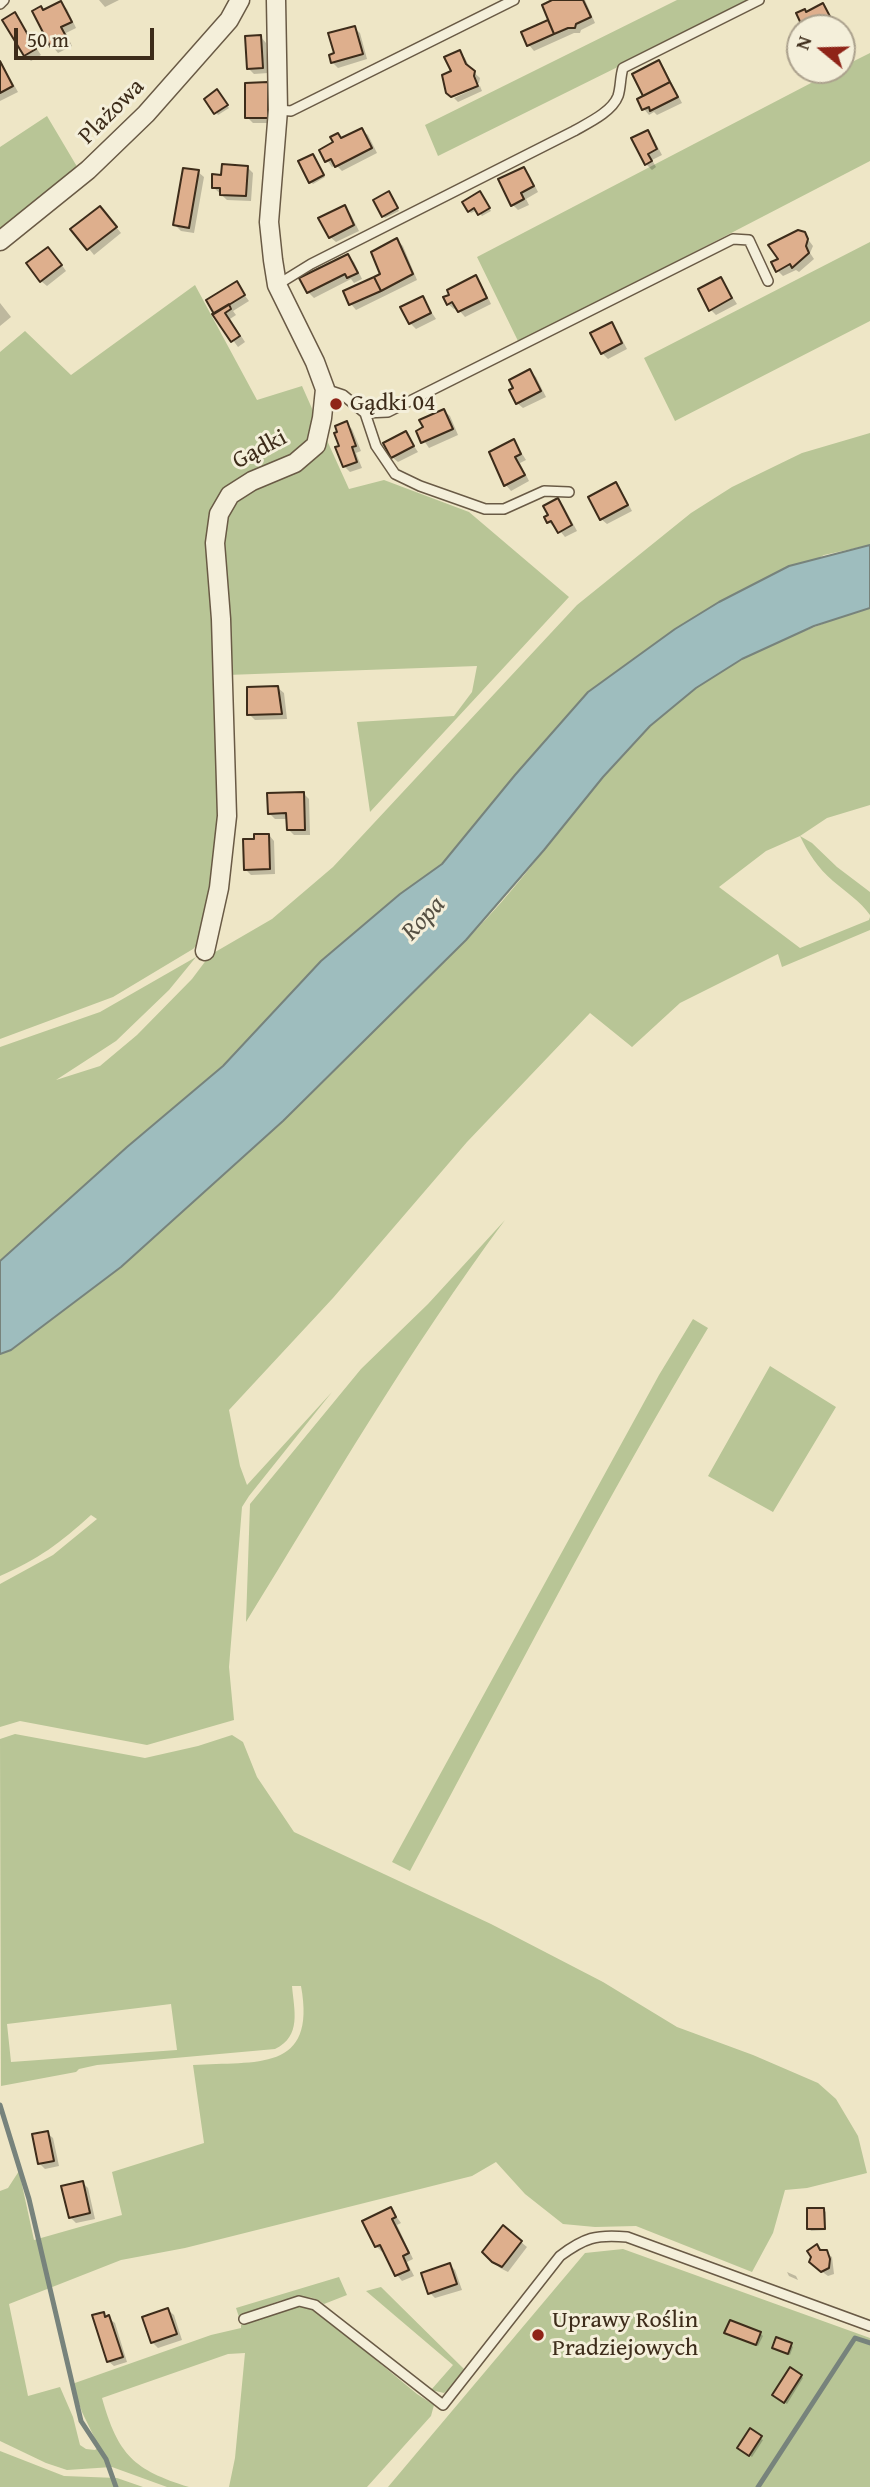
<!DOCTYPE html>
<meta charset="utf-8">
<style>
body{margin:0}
#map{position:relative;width:870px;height:2487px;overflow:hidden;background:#eee6c6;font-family:"Gentium Book Plus",serif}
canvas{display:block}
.north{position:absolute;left:786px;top:14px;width:70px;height:70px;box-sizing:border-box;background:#f4efda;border:2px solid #aba18d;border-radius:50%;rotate:289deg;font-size:19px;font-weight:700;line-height:28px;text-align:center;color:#3d2c1a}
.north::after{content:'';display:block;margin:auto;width:24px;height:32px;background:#8f2418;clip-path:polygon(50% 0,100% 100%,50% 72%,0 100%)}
.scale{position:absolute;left:14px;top:28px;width:140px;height:32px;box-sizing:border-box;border:4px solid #3d2c1a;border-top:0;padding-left:9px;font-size:21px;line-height:24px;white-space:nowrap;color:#3d2c1a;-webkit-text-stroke:5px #f4efda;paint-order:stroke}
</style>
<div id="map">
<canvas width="870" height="2487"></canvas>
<div class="north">N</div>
<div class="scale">50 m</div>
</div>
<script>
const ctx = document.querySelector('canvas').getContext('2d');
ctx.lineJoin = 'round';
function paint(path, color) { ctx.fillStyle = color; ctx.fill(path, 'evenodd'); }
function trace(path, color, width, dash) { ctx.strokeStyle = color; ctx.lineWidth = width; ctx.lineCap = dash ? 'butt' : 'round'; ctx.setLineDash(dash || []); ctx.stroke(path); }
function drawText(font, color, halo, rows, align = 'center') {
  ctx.font = font + ' "Gentium Book Plus",serif'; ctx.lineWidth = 6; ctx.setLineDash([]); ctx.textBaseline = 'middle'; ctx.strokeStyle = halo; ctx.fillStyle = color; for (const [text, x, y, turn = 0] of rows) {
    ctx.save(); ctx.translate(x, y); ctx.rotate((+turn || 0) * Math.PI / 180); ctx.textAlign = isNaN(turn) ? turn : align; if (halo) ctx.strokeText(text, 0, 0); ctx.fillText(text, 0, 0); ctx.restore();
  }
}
paint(new Path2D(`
 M677 0H753L438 156 425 125Z
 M870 53V161L519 343 477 257 836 70H842V67Z
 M47 116 79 170 0 232V147Z
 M870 242V321L675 421 644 358Z
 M195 285 257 400 302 386 318 422 306 450 254 475 207 540 221 817 212 896 199 943 193 949 113 997 0 1039V352L25 331 71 375Z
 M870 433V545L824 555 623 668 588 692 515 775 442 864 400 894 321 961 223 1066 127 1147 0 1261V1047L100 1012 196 957 169 990 116 1041 56 1080 100 1066 137 1035 192 979 210 955 272 919 333 867 577 605 691 513 732 487 802 453Z
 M325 436 349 489 384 480 469 512 569 597 370 812 357 722 454 716 472 692 477 666 227 675C225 637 209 519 239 496 257 482 280 482 298 470 309 462 317 446 325 436Z
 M870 608V805L827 818 800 836 812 843 837 867 870 892V915C860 901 846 892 833 881 818 868 808 853 800 836L766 851 719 887 800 948 869 920 870 917V930L782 967 778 954 680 1003 632 1047 590 1013 467 1142 333 1298 229 1410 240 1466 247 1485 332 1392 249 1496 242 1507 229 1667 234 1720 147 1745 20 1721 0 1727V1584L53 1555 97 1519 91 1515C59 1544 40 1558 0 1576V1354L11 1350C112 1258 214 1167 315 1076 365 1031 418 988 465 941 532 875 582 793 649 727 711 667 789 633 870 608Z
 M505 1220C410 1348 330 1486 246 1622L250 1504 361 1369 428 1304Z
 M693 1319 708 1328C602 1505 508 1689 410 1871L392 1862 659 1375Z
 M770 1366 836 1407 773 1512 708 1476Z
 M15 1734 145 1758 198 1746 232 1735 243 1742 257 1777 294 1832 491 1924 603 1982 677 2027 753 2055 818 2083 836 2099 858 2136 867 2173 807 2188 785 2190 773 2233 752 2272 636 2226 595 2227 563 2224 525 2194 496 2162 472 2176 185 2248 121 2260 9 2304 28 2396 60 2387 73 2417 80 2445 86 2449 95 2450 99 2447 82 2412 72 2384 211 2335 241 2328V2325C262 2317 290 2300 312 2307L417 2394 434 2405 431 2416 367 2487H229L235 2458 245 2353 228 2354 102 2398C118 2455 134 2470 189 2487H167L112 2467 67 2470 46 2463 0 2441V2191L8 2188 19 2171 34 2240 122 2215 112 2172 204 2143 193 2065C256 2061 317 2073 301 1986H292C294 2010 302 2036 275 2049L97 2065 79 2069 76 2072 1 2086 0 1739ZM171 2004 177 2050 11 2062 7 2024Z
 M623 2249 870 2338V2487H388L585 2253Z
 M339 2277 347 2295 324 2304C302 2286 263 2308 239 2317L236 2308Z
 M381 2287 465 2370 453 2386 444 2393 431 2390 453 2365 366 2291Z
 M0 2451 64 2476 117 2478 143 2487H0Z`), '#b8c596');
const water = new Path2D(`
 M870 545V608L814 626 742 659 696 688 650 726 603 777 544 850 466 940 283 1121 121 1267 11 1350 0 1354V1261L127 1147 223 1066 321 961 400 894 442 864 515 775 588 692 675 629 719 602 789 566Z`);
paint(water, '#9ebdbe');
trace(water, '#77837c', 2);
paint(new Path2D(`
 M99 0H119L105 7Z
 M556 0H585L595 23 581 30 580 33H574L534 51 529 45 523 33 551 21Z
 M61 3 67 9 76 28 66 33 72 46 58 53 53 47 34 11 44 12Z
 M823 5 838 28H805L807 13Z
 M14 15 41 55 31 61 25 55Z
 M354 28 360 33 367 59 338 68 332 62Z
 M261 37 266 43 268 73 254 74 248 68Z
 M460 52 465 58 471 70 480 78 479 83 451 95 453 72Z
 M0 63 5 69 18 92 0 101Z
 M659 63 664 68 682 103 657 115 654 112 649 115 644 109Z
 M267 84 273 90V123H253L247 117Z
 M480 86 482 91 458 102 454 98Z
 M219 94 229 108 218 115 206 99Z
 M362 130 368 135 377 153 342 171 336 165 332 167 321 151Z
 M648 132 653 138 662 155 652 160 656 167 652 170 646 164Z
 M315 158 325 177 313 184 311 182Z
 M247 167 253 173 251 201 227 200 213 187 223 177Z
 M524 169 529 174 538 192 526 199 529 205 518 210 513 205Z
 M198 172 204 177 194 233 181 231 175 225Z
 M391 195 399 211 385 218 383 216Z
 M482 196 491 211 482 216 477 210 471 213 469 211Z
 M344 207 350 213 359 231 336 242 330 237Z
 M105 213 121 233 94 255 73 229Z
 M804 234 813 246 810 253 814 259 799 272 796 270 783 276 778 271Z
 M397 240 403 246 417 280 356 310 351 304 382 275Z
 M54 254 66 271 47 286 41 281Z
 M348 256 354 262 362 279 354 283 351 279 314 298 308 292Z
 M476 278 481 283 491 304 465 317 457 308 454 309 448 304Z
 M721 279 737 304 716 315 711 310Z
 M236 284 249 301 233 311 236 315 230 319 245 342 238 347 214 314Z
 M422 298 436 319 416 329 410 323Z
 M0 303 11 317 0 326Z
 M611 324 617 330 627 349 608 359 602 353Z
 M530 371 536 377 546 397 523 408 517 403Z
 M444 411 450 416 458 435 429 448 418 432Z
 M347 424 352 429 361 451 356 453 362 468 350 472 344 466 341 447Z
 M406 434 418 452 398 462 392 457Z
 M514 441 526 460 520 463 529 481 511 491 506 485Z
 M615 484 621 490 632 511 607 524 601 519Z
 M557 500 563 505 577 531 565 537 556 526 554 527 549 522Z
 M278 688 284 693 287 719 255 720 249 714Z
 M304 794 309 799 310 835H294L288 829V819H275L269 813Z
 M269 835 274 841 275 874 251 875 245 869 256 841Z
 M47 2133 53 2138 59 2166 45 2169 39 2163Z
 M83 2183 88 2188 95 2219 76 2223 70 2217Z
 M391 2209 401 2223 397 2225 413 2259 407 2262 414 2276 402 2281 397 2275 384 2251 382 2252 376 2246Z
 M824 2210 826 2212V2230L811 2231 809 2228Z
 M503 2227 527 2247 508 2272 500 2268 484 2251Z
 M817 2246 832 2257 834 2274 828 2276 817 2268 813 2256Z
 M450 2265 455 2270 462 2290 435 2298 430 2293Z
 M787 2272 796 2276 798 2280 789 2276Z
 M168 2310 174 2315 182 2340 158 2348 152 2342Z
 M103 2314 115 2323 127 2362 114 2366 108 2361Z
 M760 2333 763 2336 758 2346 729 2335Z
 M791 2345 793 2347 790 2355 774 2348Z
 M801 2376 803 2378 787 2404 776 2397Z
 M750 2431 763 2440 752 2457 742 2450Z`), '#0003');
trace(new Path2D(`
 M0 2105 29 2199 81 2421 106 2459 116 2487
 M758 2487 855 2338 870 2343`), '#77837c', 5);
const building = new Path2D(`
 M552 0H583L591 17 576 24 575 28H568L554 34 542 5Z
 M61 1 72 22 61 27 68 40 51 48 32 11 41 6 43 10Z
 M823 3 836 28H803L796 13 805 9 806 12Z
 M15 12 36 49 24 56 2 20Z
 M548 20 554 34 527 46 521 32Z
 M355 26 363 54 331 63 329 55 334 53 328 33Z
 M261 35 263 68 247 69 245 36Z
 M460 50 466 64 475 71 474 76 478 86 451 97 446 93 442 75 451 71 444 57Z
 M659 60 670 82 643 96 632 74Z
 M0 61 13 86 0 93Z
 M268 82V118H245V83Z
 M670 82 678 97 650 111 649 107 642 110 637 99Z
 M217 89 228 105 214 114 204 99Z
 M362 128 372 148 335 167 331 159 325 162 319 150 333 142 330 137 338 133 341 138Z
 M648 130 657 149 648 154 652 161 645 165 631 138Z
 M313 154 324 175 309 183 298 161Z
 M222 164 248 166 246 196 220 195V188H212V174L221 175Z
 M524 167 534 186 521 193 524 199 511 206 498 179Z
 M183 168 199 170 189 228 173 225Z
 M389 191 398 208 382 217 373 200Z
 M480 191 490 208 478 215 474 208 468 212 462 202Z
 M345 205 354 225 329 238 318 218Z
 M100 206 117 227 87 250 70 229Z
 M798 230 805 232 808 239 806 246 809 253 792 268 790 264 776 272 771 262 778 259 768 245Z
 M397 238 413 274 381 291 374 277 380 274 371 252Z
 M48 247 62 265 40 282 26 263Z
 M348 254 358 273 347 278 345 274 307 293 299 278Z
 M476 275 487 298 458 312 452 302 447 305 443 297 449 295 447 290Z
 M374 277 381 291 349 305 343 291Z
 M721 277 732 298 709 311 698 289Z
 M237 281 245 295 214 314 206 300Z
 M423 296 431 313 409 324 400 307Z
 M229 304 231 309 225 313 240 336 231 342 212 314Z
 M612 322 622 343 601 354 590 333Z
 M530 369 541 391 516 404 509 390 513 388 509 380Z
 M444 409 453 429 421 443 416 431 423 427 419 420Z
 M347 421 356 446 352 447 357 462 343 467 335 447 339 446 334 433 337 432 335 426Z
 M406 431 414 446 391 458 383 443Z
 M514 439 521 454 515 457 525 475 504 486 489 452Z
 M616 482 628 505 600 520 588 497Z
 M558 498 572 525 558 533 551 521 547 523 544 517 548 515 543 506Z
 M278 686 282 714 247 715V687Z
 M304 792 305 830H287L286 813 268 814 267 793Z
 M254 834H269L270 869 244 870 243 839H254Z
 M48 2131 54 2161 38 2164 32 2134Z
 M83 2181 90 2213 69 2218 61 2186Z
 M391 2207 396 2217 392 2219 409 2253 403 2256 409 2270 395 2276 380 2245 375 2247 362 2221Z
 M807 2208H824L825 2229H807Z
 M503 2225 522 2241 502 2267 492 2262 482 2252Z
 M817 2244 820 2250H827L830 2259 829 2268 821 2272 809 2262 811 2257 807 2251Z
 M450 2263 457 2284 428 2294 421 2273Z
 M168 2308 177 2334 151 2343 142 2317Z
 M104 2312 105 2317 109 2315 123 2357 107 2362 92 2315Z
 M730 2320 761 2332 756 2345 724 2333Z
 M776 2337 792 2343 788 2354 772 2348Z
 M790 2367 802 2375 784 2403 772 2395Z
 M750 2428 762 2436 749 2456 737 2448Z`);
paint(building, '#deaf8d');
trace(building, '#3d2c1a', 2);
const service = new Path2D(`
 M0 4 4 0
 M278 110 291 111 514 0
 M277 285 311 264 574 131C588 123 612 112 618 96 621 87 620 77 623 68L759 0
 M325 389 343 395 365 413 388 412 733 239 749 240 768 281
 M365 413 376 446 395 474 420 486 485 509H504L544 491 569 492
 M244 2319 299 2301 315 2305 443 2405 560 2256C584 2238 596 2234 627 2237L870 2326`);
const minor = new Path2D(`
 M0 241 88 170 146 114 229 20 240 0
 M205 951 219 888 227 816 221 619 215 543 219 514 230 495 252 481 295 463 316 445 322 418 325 389 315 362 277 285 273 260 269 222 278 110 276 0`);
trace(service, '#695a45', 12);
trace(minor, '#695a45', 21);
trace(service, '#f4efda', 9);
trace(minor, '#f4efda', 18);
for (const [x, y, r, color] of [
 [336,404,7,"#8f2418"],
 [538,2335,7,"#8f2418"]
]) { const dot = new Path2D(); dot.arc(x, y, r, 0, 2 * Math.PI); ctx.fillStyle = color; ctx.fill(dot); trace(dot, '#f4efda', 2.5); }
drawText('24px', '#3d2c1a', '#f4efda', [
 ["Plażowa",112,112,-45],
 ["Gądki",260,450,-28]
]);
drawText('24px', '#3d2c1a', '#f4efda', [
 ["Gądki 04",350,404],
 ["Uprawy Roślin",552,2321],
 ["Pradziejowych",552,2349]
], 'left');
drawText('italic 26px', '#555043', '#f4efda', [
 ["Ropa",424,919,-47]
]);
</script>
